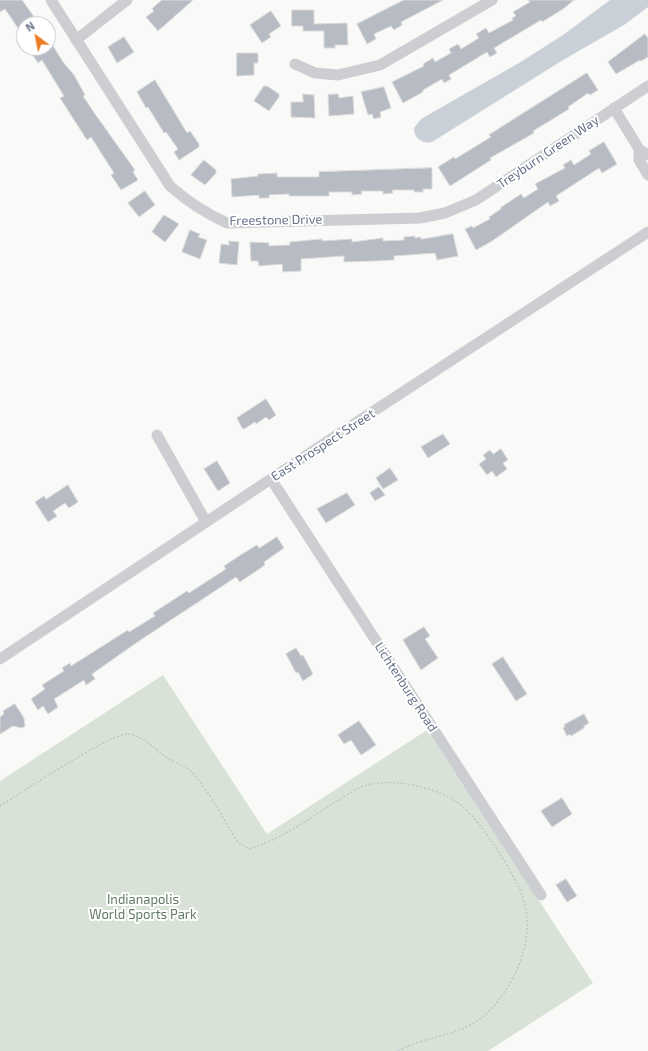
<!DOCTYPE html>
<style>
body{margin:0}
#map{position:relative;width:648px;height:1051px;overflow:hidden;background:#f9f9f7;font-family:"Exo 2",sans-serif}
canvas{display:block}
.north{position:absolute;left:16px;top:16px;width:40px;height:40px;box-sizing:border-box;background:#fff;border:1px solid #c2c7d0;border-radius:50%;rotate:328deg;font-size:11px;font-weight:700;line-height:16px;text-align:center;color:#67738a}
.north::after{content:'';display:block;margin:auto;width:14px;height:18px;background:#ed7b23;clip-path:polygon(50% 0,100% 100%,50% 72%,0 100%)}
</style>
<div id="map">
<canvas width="648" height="1051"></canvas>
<div class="north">N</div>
</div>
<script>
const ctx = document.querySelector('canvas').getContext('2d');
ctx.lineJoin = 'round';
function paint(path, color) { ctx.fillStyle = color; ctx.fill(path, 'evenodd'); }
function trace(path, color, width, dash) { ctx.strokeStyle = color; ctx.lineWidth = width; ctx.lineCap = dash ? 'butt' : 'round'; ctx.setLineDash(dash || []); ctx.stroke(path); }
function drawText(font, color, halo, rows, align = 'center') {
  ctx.font = font + ' "Exo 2",sans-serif'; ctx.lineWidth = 4; ctx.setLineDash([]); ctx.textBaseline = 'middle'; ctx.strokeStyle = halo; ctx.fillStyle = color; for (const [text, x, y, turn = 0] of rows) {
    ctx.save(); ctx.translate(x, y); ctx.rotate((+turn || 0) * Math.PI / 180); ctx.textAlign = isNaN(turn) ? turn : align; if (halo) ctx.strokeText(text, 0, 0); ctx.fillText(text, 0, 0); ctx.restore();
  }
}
paint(new Path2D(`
 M163 675 267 834 427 730 593 983 488 1051H0V781Z`), '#d9e2d7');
paint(new Path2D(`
 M610 0H648V7L624 25 563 60 432 142C423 144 414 139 414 128L421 119 519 63 563 35Z`), '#c9d0d7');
const building = new Path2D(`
 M0 0H22L39 24H24V37L5 9 0 12Z
 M162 0H193L158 31 146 17 154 11 152 9Z
 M404 0H443L401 22 402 25 394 30 391 26 374 34 376 39 367 44 357 24Z
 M528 0H574L563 9 542 22 541 20 494 48 497 53 490 57 487 52 449 75 451 79 444 83 442 79 423 90V92L403 103 392 82 424 66 423 64 433 58 435 62 451 53 449 49 458 44 461 49 479 38 476 34 486 28 489 33 513 20 512 18 516 16 513 12 530 2Z
 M292 10H314V24L347 23 348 45H335V48H324V31H303V26H292Z
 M271 11 281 26 269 34 271 37 262 43 250 25Z
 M645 34 648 38V57L641 61 640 60 616 74 608 62Z
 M124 37 134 52 117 63 108 47Z
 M48 38 63 62 74 75 85 95 83 96 95 114 135 170 133 172 138 180 121 190 111 175 114 173 91 137 87 140 60 98 64 96 42 60 38 63 28 48H48Z
 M237 53H258V63H254V75L237 76Z
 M587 73 598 90 590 95 588 93 568 107 569 109 533 131 534 133 490 158 491 160 450 186 438 167 454 157 455 159 491 137 489 135Z
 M155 80 187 133 190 131 199 144V147L179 160 174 152 178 149 166 132 164 133 148 107 146 108 137 92Z
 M264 86H267L279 94V97L269 111 254 101Z
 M384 87 391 108 380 112 381 117 374 119 372 114 368 115 361 92Z
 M303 94 314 95 315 118 291 117V102H303Z
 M338 94 339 98 353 96 354 114 329 116 328 95Z
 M604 142 617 164 602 173 599 168 556 196 559 201 550 206 548 202 492 241 476 250 465 229 472 226 473 228 490 219 489 217 501 209 500 208 521 194 524 198 538 189 535 184 565 168 563 165 571 160 574 165 591 154 589 151Z
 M204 160 216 170V173L205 185 191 175Z
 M432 168V189H423V192H414V190H392L393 193 383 194V191H361L362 194 352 195V192H329V196H289V194L269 195V198H259V195L232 197 231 179 258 176V174L277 173V177H319V172Z
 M145 191 155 205 139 217 128 203Z
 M164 215 179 224 165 242 152 232Z
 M190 230 200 234 198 237 207 240 200 259 182 252Z
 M453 234 458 256 437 260 435 253 394 256V260L375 261 344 262V256L301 259V271L283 272 282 264 259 266 258 261H251L250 242 269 243V246L290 245V242L322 239V241L352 239V242L383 238V241L404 240V237L415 236V238L421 237V239Z
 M229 241 239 242 237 265 219 263 221 244 229 245Z
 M266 399 276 415 269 420 266 417 256 424 255 422 244 429 242 428 237 418Z
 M443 434 450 444 428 458 421 447Z
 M501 449 508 460 503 463 507 469 496 477 492 471 487 475 479 464 486 459 483 455 490 450 493 454Z
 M217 461 230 483 218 491 204 469Z
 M390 468 398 480 383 489 376 478Z
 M68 485 78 502 69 508 65 503 53 511 57 516 48 522 35 502 44 496 46 499Z
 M379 487 385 495 375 501 370 493Z
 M347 493 355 505 326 523 317 509Z
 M277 537 284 548 264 562 265 565 240 582 236 577 136 643 92 674 95 679 86 685 84 680 54 699 58 707 48 714 43 706 38 710 31 699 45 689 42 685 64 671 62 668 70 663 71 666 128 630 129 632 155 616 153 613 187 591 189 593 226 569 224 566 239 556 257 545 259 548Z
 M424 627 430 636 425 639 438 658 421 670 403 640Z
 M296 648 301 656 303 655 313 674 303 681 298 672 296 673 286 654Z
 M503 657 527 694 516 701 492 664Z
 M15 704 24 718 25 726 22 728 13 726 0 734V717L4 714 3 711Z
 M584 714 589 723 584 726V728L571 736 570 734 567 736 563 728 565 727 564 725Z
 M359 721 376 745 361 755 351 740 344 744 338 735Z
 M562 798 572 814 552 827 541 811Z
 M566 879 577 896 567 902 556 885Z`);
paint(building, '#b7bbc3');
trace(building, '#dbdbd9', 1);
trace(new Path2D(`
 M0 806C21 793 109 734 127 734 140 734 153 747 163 755 170 761 179 763 187 768 204 781 223 819 235 838L239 843 249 849C279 840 303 823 329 806 342 798 356 787 372 784 397 779 432 787 454 800 476 813 505 860 517 884 524 896 528 914 527 928 526 958 511 987 491 1009 465 1038 427 1034 398 1051`), '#c3c4c7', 1.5, [2, 2]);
trace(new Path2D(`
 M51 0 170 186C188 202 205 213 227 223L420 218 445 213 476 200 648 86
 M76 40 127 0
 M295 64 315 73 338 75 380 65 492 0
 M614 108 639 149 648 155
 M639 149V160L648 175
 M157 435 206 522
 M271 479 541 895
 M0 659 334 437 648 232`), '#ccced2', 11);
drawText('13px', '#67738a', '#fff', [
 ["Treyburn Green Way",548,152,-34],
 ["Freestone Drive",276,220,-1],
 ["East Prospect Street",323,445,-33],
 ["Lichtenburg Road",406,687,57]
]);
drawText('13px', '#627a62', '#fff', [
 ["Indianapolis",143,900],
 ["World Sports Park",143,915]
]);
</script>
